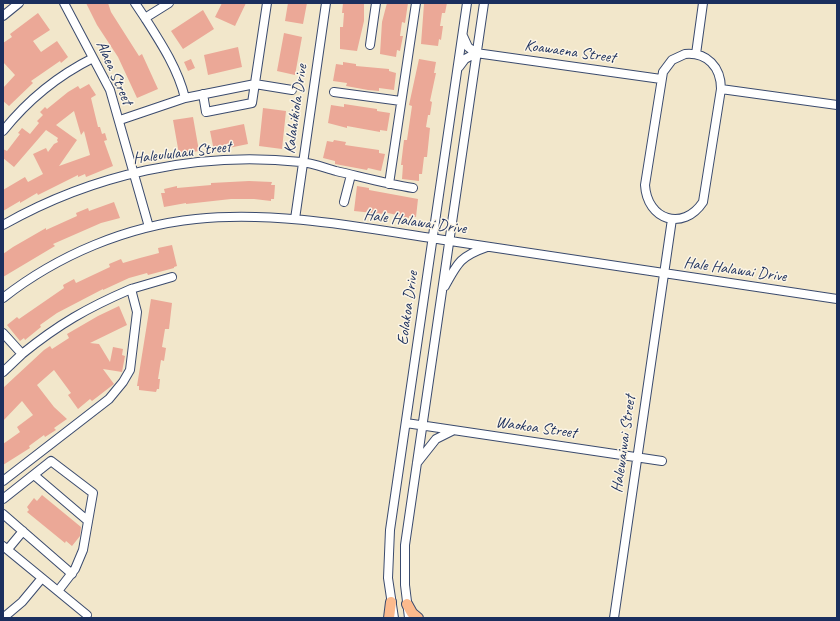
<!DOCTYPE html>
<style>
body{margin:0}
#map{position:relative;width:840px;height:621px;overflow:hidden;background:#f2e7cb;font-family:Caveat,sans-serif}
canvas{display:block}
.frame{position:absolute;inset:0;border:4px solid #1b2f5e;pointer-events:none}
</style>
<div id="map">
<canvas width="840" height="621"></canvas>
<div class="frame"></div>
</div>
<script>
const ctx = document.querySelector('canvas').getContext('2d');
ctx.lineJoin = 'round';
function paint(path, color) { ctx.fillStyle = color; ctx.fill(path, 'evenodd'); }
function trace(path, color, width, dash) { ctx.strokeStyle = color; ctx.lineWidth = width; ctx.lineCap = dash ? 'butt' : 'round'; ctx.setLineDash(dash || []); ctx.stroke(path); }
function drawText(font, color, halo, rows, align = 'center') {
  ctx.font = font + ' Caveat,sans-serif'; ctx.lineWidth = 3; ctx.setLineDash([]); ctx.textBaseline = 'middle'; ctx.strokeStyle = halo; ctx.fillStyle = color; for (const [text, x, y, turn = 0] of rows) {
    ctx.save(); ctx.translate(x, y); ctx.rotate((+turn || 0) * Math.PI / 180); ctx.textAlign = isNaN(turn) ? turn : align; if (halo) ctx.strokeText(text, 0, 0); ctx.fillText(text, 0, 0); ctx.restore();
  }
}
paint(new Path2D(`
 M86 3H108L111 12 139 56 142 54 158 89 137 98 118 57 97 25Z
 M222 3H246L235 26 215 17Z
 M288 3H307L303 24 285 21Z
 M343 3H364V21L357 51 340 49V27H343L344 13H342Z
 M387 3H408L405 23 402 22 400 36H403L400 51 397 50 396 57 380 54 382 22Z
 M447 3 445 13H442L440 26H443L441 40 439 39 438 46 421 44 424 4Z
 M203 10 214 29 183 49 171 31Z
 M38 13 50 30 33 41 41 52 57 41 68 57 61 63 60 61 31 81 33 83 9 106 3 101V88L15 75 3 62V43L12 37 10 34Z
 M284 33 302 37 295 75 277 71Z
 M238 47 242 67 208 75 204 55Z
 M191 59 195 68 188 71 184 62Z
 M419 59 436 62 434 73H436L430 101 432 102 430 115H428L426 127 430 128 427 157H424L422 174H419V181L402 179 403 165H401L404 140H407L412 106 409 105Z
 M343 62 356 64V66L389 69V71L396 73 394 90 379 88V91L368 90 346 86 347 83 333 81 336 64 343 65Z
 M89 84 96 95 91 98 98 127H100L102 134 105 133 107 140 104 141 113 166 86 177 85 174 78 177V175L38 195 37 193 20 203V201L3 211V190L25 177 28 182 43 174 33 154 46 148 48 152 54 144 58 142 57 140 58 138 46 130 14 167 3 158V149L7 151 20 134 18 133 22 128 30 134 39 123 37 121 43 115 40 112 45 107 47 109 68 92 78 86 80 89ZM74 111 81 135 84 131 90 155 59 166 77 140 56 125Z
 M344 104 377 109V111L390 113 387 131 380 130V132L347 126V128L328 123 331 105 344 107Z
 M263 108 286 111 282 149 259 146Z
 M193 117 199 151 179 154 173 120Z
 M244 124 248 144 214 151 210 131Z
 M334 140 346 142 345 145 379 150V153L385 154 381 171 368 168 367 170 335 164V161L323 158 327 141 333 142Z
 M249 181 272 182 271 185H275L274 199H271V201L254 199H231L186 204V203L164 207 161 193H165L164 189 177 186V188L211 185V183Z
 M357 186 369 188V190L418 199 416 217 409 216V218L384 212V214L354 211Z
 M114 202 120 218 101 223 53 244 55 246 3 277V254L13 247 46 228V230L77 216 76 213 88 208 89 211Z
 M172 245 177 266 174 267V268L148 275 147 273 129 278 103 290V289L57 313 40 325 41 327 25 340 24 338 20 341 7 325 17 317 19 319 64 288 63 285 74 279 76 283 110 267 109 264 121 259 123 263 140 258 159 253 158 248Z
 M151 299 172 303 169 329H165L162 347 166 348 164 361 161 360 158 379H160L159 389H157L156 392 139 390V386H137Z
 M119 306 127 325 90 343 99 344 110 362 113 347 123 349 122 355 125 356 122 372 103 369 114 384 92 401 90 399 78 409 68 395 71 393 54 370 37 385 54 407 67 419 54 428 56 430 45 437 44 435 29 446 30 448 3 465V444L20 432 17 427 33 415 22 401 3 421V388L44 350 50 346 52 349 69 338 67 334 98 316Z
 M42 495 81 527 80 536 72 546 66 541 65 543 27 512 29 510 27 507 34 498 37 501Z`), '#eba897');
const minor = new Path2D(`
 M64 3 110 90 149 227
 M135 3 145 18 169 3
 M3 16 19 3
 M145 18C161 43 178 69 185 98L255 84 292 90
 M463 36 468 47 476 53 661 79
 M370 45 376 3
 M685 54C707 52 721 67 721 89L703 202C683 232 647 220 645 185L663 72 672 60Z
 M696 54 703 3
 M459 67 465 59 476 53
 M721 89 837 105
 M334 92 401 101
 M203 94 206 112 252 103 267 3
 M120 120 185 98
 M3 131C27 101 59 75 93 58
 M389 184 416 3
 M344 202 351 175
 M295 219 326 3
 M3 225C93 174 197 151 301 162 313 163 325 168 336 171 362 177 387 184 413 188
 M445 286C458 262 461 256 487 247
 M3 298C58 255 127 226 196 219 282 210 373 230 457 242 584 261 710 280 837 299
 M3 333 22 354 3 372
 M22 354C59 324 87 308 131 289
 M406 423 662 461
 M417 463 436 439 452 431
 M34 475 88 521
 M3 481 109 399 123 382 130 370 137 312 131 289 172 277
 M3 499 51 461 93 493 83 550 75 569 58 591
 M3 514 72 574
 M3 546 87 615
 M8 549 23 531
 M3 618 22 602 42 578
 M394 618 388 578 390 530 467 3
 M409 618 405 585V545L484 3
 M614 618 672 219`);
const major = new Path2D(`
 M407 604 412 613 418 618
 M389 618 391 602`);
trace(minor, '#3b4b6e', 10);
trace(major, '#3b4b6e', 12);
trace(minor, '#fff', 8);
trace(major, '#fcba8d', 10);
drawText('16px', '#1b2f5e', '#fcf5e5', [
 ["Koawaena Street",570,52,8],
 ["Alaea Street",114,73,66],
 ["Kalahikiola Drive",296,109,-82],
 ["Haleululaau Street",182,153,-7],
 ["Hale Halawai Drive",415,222,8],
 ["Hale Halawai Drive",735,270,8],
 ["Eolakoa Drive",408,308,-82],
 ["Waokoa Street",536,428,8],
 ["Halewaiwai Street",624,444,-82]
]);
</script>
